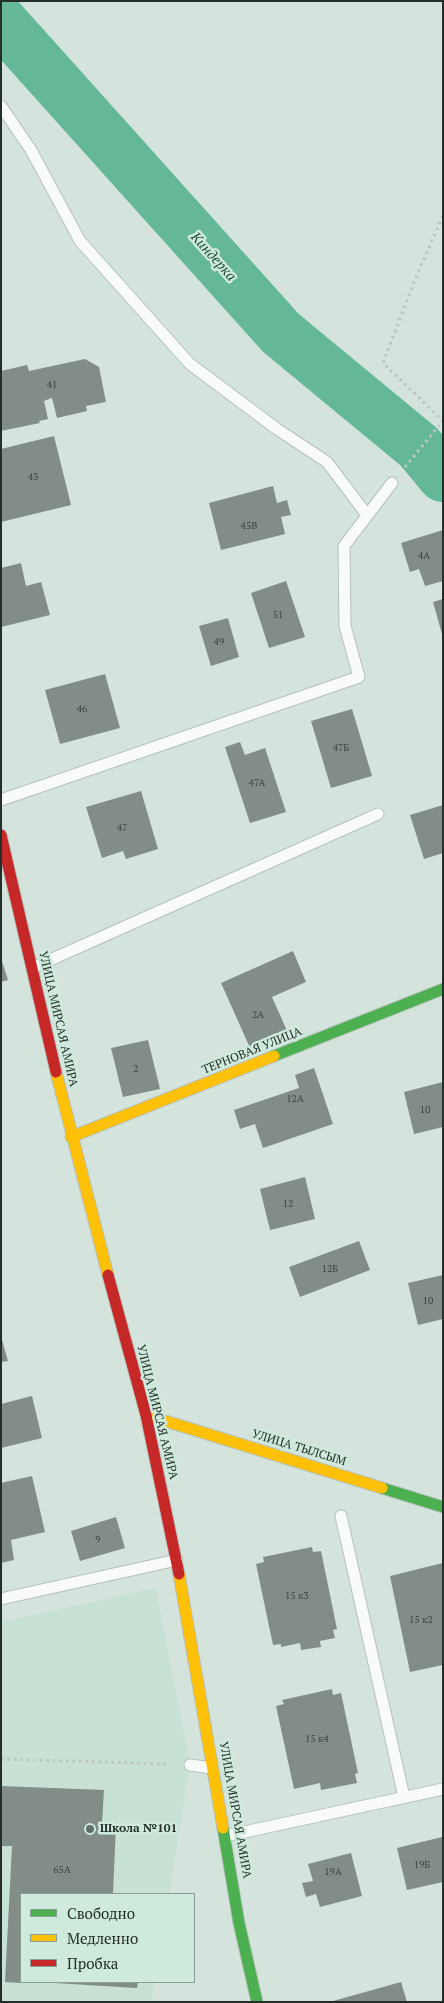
<!DOCTYPE html>
<meta charset="utf-8">
<style>
body{margin:0}
#map{position:relative;width:444px;height:2003px;overflow:hidden;background:#d4e4dc;font-family:"PT Serif",serif}
canvas{display:block}
.frame{position:absolute;inset:0;border:2px solid #242f29;pointer-events:none}
.legend{position:absolute;left:20px;top:1893px;width:175px;height:90px;box-sizing:border-box;background:#ceeadc;border:1px solid #8a9f94;margin:0;padding:6px 9px;list-style:none;font-size:15px;color:#242f29}
.legend li{display:flex;align-items:center;gap:10px;height:25px}
.legend b{width:25px;border:1px solid #8a9f94}
</style>
<div id="map">
<canvas width="444" height="2003"></canvas>
<div class="frame"></div>
<ul class="legend">
<li><b style="height:6px;background:#4caf50"></b>Свободно</li>
<li><b style="height:6px;background:#ffc107"></b>Медленно</li>
<li><b style="height:6px;background:#c62828"></b>Пробка</li>
</ul>
</div>
<script>
const ctx = document.querySelector('canvas').getContext('2d');
ctx.lineJoin = 'round';
function paint(path, color) { ctx.fillStyle = color; ctx.fill(path, 'evenodd'); }
function trace(path, color, width, dash) { ctx.strokeStyle = color; ctx.lineWidth = width; ctx.lineCap = dash ? 'butt' : 'round'; ctx.setLineDash(dash || []); ctx.stroke(path); }
function drawText(font, color, halo, rows, align = 'center') {
  ctx.font = font + ' "PT Serif",serif'; ctx.lineWidth = 5; ctx.setLineDash([]); ctx.textBaseline = 'middle'; ctx.strokeStyle = halo; ctx.fillStyle = color; for (const [text, x, y, turn = 0] of rows) {
    ctx.save(); ctx.translate(x, y); ctx.rotate((+turn || 0) * Math.PI / 180); ctx.textAlign = isNaN(turn) ? turn : align; if (halo) ctx.strokeText(text, 0, 0); ctx.fillText(text, 0, 0); ctx.restore();
  }
}
paint(new Path2D(`
 M156 1588 190 1765 169 1894H21V1982H155L152 2002H1V1622Z`), '#c7e2d4');
trace(new Path2D(`
 M1 21 281 333 419 447 443 476`), '#64b897', 52);
paint(new Path2D(`
 M85 359 99 367 106 402 86 406 87 411 57 418 52 398 44 401 48 419 39 421 40 423 1 431V371L27 365 29 371Z
 M54 436 71 505 1 522V449Z
 M273 486 277 503 287 500 291 515 281 517 285 534 221 550 209 503Z
 M443 530V581L425 586 419 569 410 572 401 543Z
 M21 563 26 586 41 582 50 615 1 627V568Z
 M286 581 305 637 269 648 251 593Z
 M443 599V634H442L433 602Z
 M228 618 239 657 211 666 199 626Z
 M105 674 120 728 60 744 45 690Z
 M352 709 372 776 331 788 311 721Z
 M240 742 245 755 265 748 286 812 250 823 225 747Z
 M141 791 158 849 126 859 123 851 102 858 86 807Z
 M443 805V853L424 859 410 815Z
 M293 951 306 982 272 997 288 1033 251 1050 221 983Z
 M1 958 8 980 1 982Z
 M148 1040 160 1089 123 1097 111 1048Z
 M314 1068 333 1124 263 1148 255 1124 240 1129 234 1110 299 1088 295 1075Z
 M443 1082V1127L414 1134 404 1092Z
 M305 1177 315 1219 270 1230 260 1189Z
 M359 1241 370 1270 300 1297 289 1267Z
 M443 1275V1319L418 1325 408 1283Z
 M1 1336 8 1361 1 1362Z
 M32 1396 42 1438 1 1448V1404Z
 M32 1476 45 1532 11 1540 14 1560 1 1563V1483Z
 M116 1517 125 1548 80 1561 71 1531Z
 M312 1547 313 1552 321 1551 337 1629 333 1630 335 1638 320 1641 321 1647 301 1650 300 1643 281 1647V1644L273 1645 256 1564 264 1562 263 1557Z
 M443 1563V1665L410 1672 390 1576Z
 M332 1689 333 1695 341 1693 358 1773 355 1774 357 1783 321 1790 320 1783 294 1789 276 1706 284 1704 282 1700Z
 M1 1786 104 1790 102 1824 116 1825 113 1894H21V1983L5 1982 12 1846H1Z
 M442 1837 443 1882 407 1890 397 1848Z
 M351 1853 362 1896 320 1907 316 1894 306 1897 302 1883 313 1881 308 1864Z
 M38 1982H138L137 1988Z
 M401 1982 407 2002H334L333 2001Z`), '#828d87');
const lane = new Path2D(`
 M1 106 31 150 80 241 190 364 277 429 327 462 367 515
 M1 800 359 677 345 626 344 546 392 483
 M32 968 378 814
 M341 1516 404 1797
 M1 1599 177 1560
 M190 1765 212 1768
 M226 1836 443 1789`);
const fast = new Path2D(`
 M274 1056 443 989
 M382 1488 443 1507
 M223 1828 239 1923 257 2002`);
const slow = new Path2D(`
 M56 1072 108 1275
 M71 1137 274 1056
 M146 1415 382 1488
 M179 1574 223 1828`);
const jam = new Path2D(`
 M1 835 56 1072
 M108 1275 146 1415 179 1574`);
trace(lane, '#b5c1bb', 13);
trace(fast, '#b5c1bb', 13);
trace(slow, '#b5c1bb', 13);
trace(jam, '#b5c1bb', 13);
trace(new Path2D(`
 M443 216 416 277 383 363 443 421
 M405 467 443 421
 M1 1759 169 1764`), '#bfc4c1', 3, [2.5, 4]);
trace(lane, '#f9fbfa', 11);
trace(fast, '#4caf50', 11);
trace(slow, '#ffc107', 11);
trace(jam, '#c62828', 11);
for (const [x, y, r, color] of [
 [90,1829,5,"#626e68"]
]) { const dot = new Path2D(); dot.arc(x, y, r, 0, 2 * Math.PI); ctx.fillStyle = color; ctx.fill(dot); trace(dot, '#ceeadc', 2); }
drawText('10px', '#3c4640', null, [
 ["41",52,385],
 ["43",33,477],
 ["45В",249,526],
 ["4А",424,556],
 ["51",278,615],
 ["49",219,642],
 ["46",82,709],
 ["47Б",341,748],
 ["47А",257,783],
 ["47",122,828],
 ["2А",258,1015],
 ["2",136,1069],
 ["12А",295,1099],
 ["10",425,1110],
 ["12",288,1204],
 ["12Б",330,1269],
 ["10",428,1301],
 ["9",98,1540],
 ["15 к3",297,1596],
 ["15 к2",421,1620],
 ["15 к4",317,1739],
 ["19Б",422,1865],
 ["65А",62,1870],
 ["19А",333,1872]
]);
drawText('12px', '#242f29', '#ceeadc', [
 ["УЛИЦА МИРСАЯ АМИРА",58,1019,77],
 ["ТЕРНОВАЯ УЛИЦА",252,1051,-22],
 ["УЛИЦА МИРСАЯ АМИРА",157,1412,76],
 ["УЛИЦА ТЫЛСЫМ",299,1448,17],
 ["УЛИЦА МИРСАЯ АМИРА",235,1810,80]
]);
drawText('bold 12px', '#242f29', '#ceeadc', [
 ["Школа №101",100,1829]
], 'left');
drawText('italic 14px', '#1d4a37', '#ceeadc', [
 ["Киндерка",213,257,48]
]);
</script>
